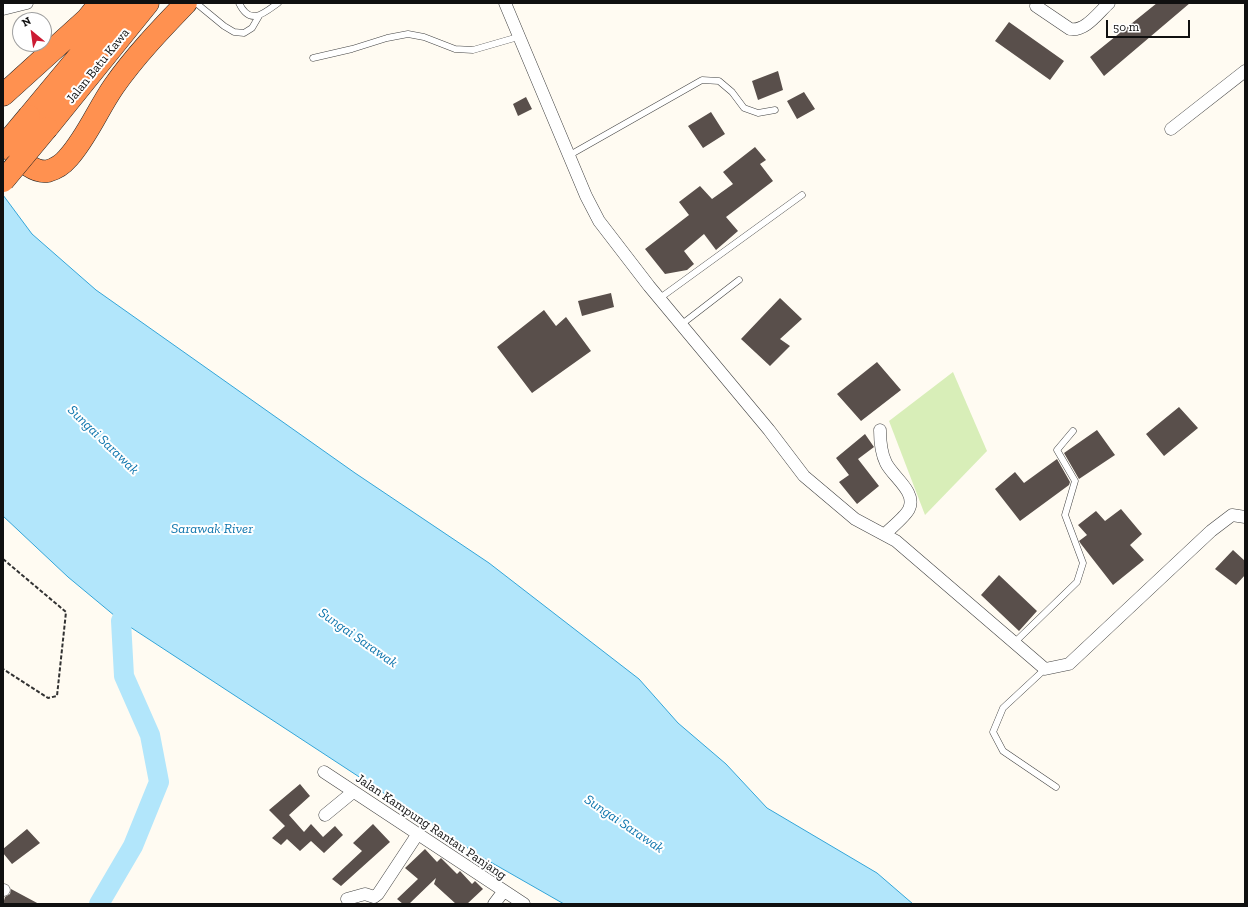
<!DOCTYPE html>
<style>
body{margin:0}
#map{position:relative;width:1248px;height:907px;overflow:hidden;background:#fffbf2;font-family:"Zilla Slab",serif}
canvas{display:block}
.frame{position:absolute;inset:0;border:4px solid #101010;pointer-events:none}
.north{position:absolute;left:12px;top:12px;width:40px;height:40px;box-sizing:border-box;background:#fff;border:1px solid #9f9f9f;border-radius:50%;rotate:331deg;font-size:11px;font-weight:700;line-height:16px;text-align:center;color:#101010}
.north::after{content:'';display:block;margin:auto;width:14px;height:18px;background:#cc1b33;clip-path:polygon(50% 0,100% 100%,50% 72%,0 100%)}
.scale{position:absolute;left:1106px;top:20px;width:84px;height:18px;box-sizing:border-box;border:2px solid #101010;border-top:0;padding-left:5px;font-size:12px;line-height:14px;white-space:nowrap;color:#101010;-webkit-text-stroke:3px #fff;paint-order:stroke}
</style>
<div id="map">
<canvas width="1248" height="907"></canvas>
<div class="frame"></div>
<div class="north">N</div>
<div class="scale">50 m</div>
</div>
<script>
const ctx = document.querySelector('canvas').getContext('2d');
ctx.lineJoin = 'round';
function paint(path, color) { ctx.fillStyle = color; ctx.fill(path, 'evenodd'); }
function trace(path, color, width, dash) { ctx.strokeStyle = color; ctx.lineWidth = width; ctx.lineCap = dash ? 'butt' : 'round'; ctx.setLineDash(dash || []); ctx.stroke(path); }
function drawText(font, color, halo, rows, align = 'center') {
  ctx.font = font + ' "Zilla Slab",serif'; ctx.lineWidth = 4; ctx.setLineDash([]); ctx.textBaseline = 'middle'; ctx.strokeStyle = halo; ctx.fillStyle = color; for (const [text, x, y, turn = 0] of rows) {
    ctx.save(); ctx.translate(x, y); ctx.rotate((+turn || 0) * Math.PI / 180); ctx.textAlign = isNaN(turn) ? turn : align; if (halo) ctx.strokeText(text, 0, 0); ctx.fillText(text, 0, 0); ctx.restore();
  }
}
paint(new Path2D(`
 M953 372 987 451 925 515 889 421Z`), '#d8eeb8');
const water = new Path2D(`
 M3 195 32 234 96 290 355 473 489 563 639 679 678 723 726 764 767 808 877 873 913 904H564L480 856 121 621 68 577 3 516Z`);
paint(water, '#b2e6fb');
trace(water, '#33a5d8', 1);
trace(new Path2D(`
 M99 904 133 846 159 782 150 735 124 676 121 621 133 597`), '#b2e6fb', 20);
paint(new Path2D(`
 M1157 3H1190L1104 76 1090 57Z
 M1009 22 1064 61 1050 80 995 41Z
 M778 71 783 90 758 100 752 81Z
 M804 92 815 109 797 119 787 101Z
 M526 97 532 109 518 116 513 104Z
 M711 112 725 134 703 148 688 126Z
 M755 147 766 160 760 164 773 181 726 217 738 231 716 250 704 234 684 251 694 264 687 270 665 274 645 249 689 215 679 202 700 186 712 199 733 184 723 172Z
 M611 293 614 307 582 316 578 301Z
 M780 298 802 319 780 339 790 346 770 366 741 339Z
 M544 310 556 326 566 317 591 351 532 393 497 347Z
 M877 362 901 390 861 421 837 394Z
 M1179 407 1198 428 1164 456 1146 434Z
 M1097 430 1115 455 1079 479 1064 453Z
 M865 434 874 447 858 459 879 486 857 504 839 482 849 475 836 458Z
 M1057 459 1070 482 1069 485 1020 521 995 489 1015 472 1024 483Z
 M1121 509 1142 534 1130 545 1144 560 1113 585 1081 544 1079 541 1087 535 1078 525 1096 511 1105 521Z
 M1233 550 1245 561V575L1236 585 1215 569Z
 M999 575 1037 611 1019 631 981 595Z
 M300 784 310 796 289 815 304 832 311 824 323 837 335 826 343 835 324 853 311 841 300 851 287 839 281 845 272 838 285 826 269 810Z
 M373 824 390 842 341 886 332 879 362 851 353 843Z
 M27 829 40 843 12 864 3 853V849Z
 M425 849 437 862 441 858 457 874 460 871 472 884 475 881 483 889 467 904H456L434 884 436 878 409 904H403L397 899 418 879 405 868Z
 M11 889 39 904H3L5 897 10 894Z`), '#594f4b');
const lane = new Path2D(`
 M196 3 224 26 234 32 244 33 252 28 259 16
 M239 3C250 26 263 14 278 3
 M313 58 352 49 387 38 408 34 424 37 455 49 473 50 518 37
 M568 156 702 80 719 81 732 92 744 108 758 113 775 110
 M660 298 802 195
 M682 324 739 280
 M1014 643 1077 582 1083 563 1065 515 1075 481 1057 450 1073 431
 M1045 669 1003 708 993 732 1003 751 1056 787`);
const street = new Path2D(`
 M505 3 586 196 599 221 649 286 769 430 804 476 855 519 896 541 1045 669 1069 664 1211 531 1232 515 1245 517
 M1036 6 1070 29C1085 32 1098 13 1109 3
 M3 9 27 3
 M1171 129 1245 71
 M880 430C880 441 881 453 886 463 893 477 917 492 909 509 906 516 891 528 885 534
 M324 772 524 904
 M325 815 353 792
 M3 890H4
 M347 899 365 894 374 897 378 894 417 835
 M494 904 503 892`);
const highway = new Path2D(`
 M3 95 87 19 100 3
 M29 116 123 3
 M47 128 148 3
 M8 147C18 156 32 174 48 171 55 169 63 164 68 158 87 137 98 109 114 86 135 56 161 29 186 3`);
trace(lane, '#434343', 7);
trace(street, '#434343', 13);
trace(highway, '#212121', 23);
trace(new Path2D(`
 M3 559 66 612 57 696 48 698 3 669`), '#323232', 2, [4, 2]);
trace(lane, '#fff', 6);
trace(street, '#fff', 12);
trace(highway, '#ff9150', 22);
const highwayBridge = new Path2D(`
 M3 147 29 116
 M3 181 47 128`);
trace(highwayBridge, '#212121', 23, []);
trace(highwayBridge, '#ff9150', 22);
drawText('13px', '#101010', '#fff', [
 ["Jalan Batu Kawa",98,66,-51],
 ["Jalan Kampung Rantau Panjang",431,827,34]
]);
drawText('italic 14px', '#0d75ad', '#fff', [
 ["Sungai Sarawak",103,440,44],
 ["Sarawak River",212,529],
 ["Sungai Sarawak",358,638,35],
 ["Sungai Sarawak",624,824,34]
]);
</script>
